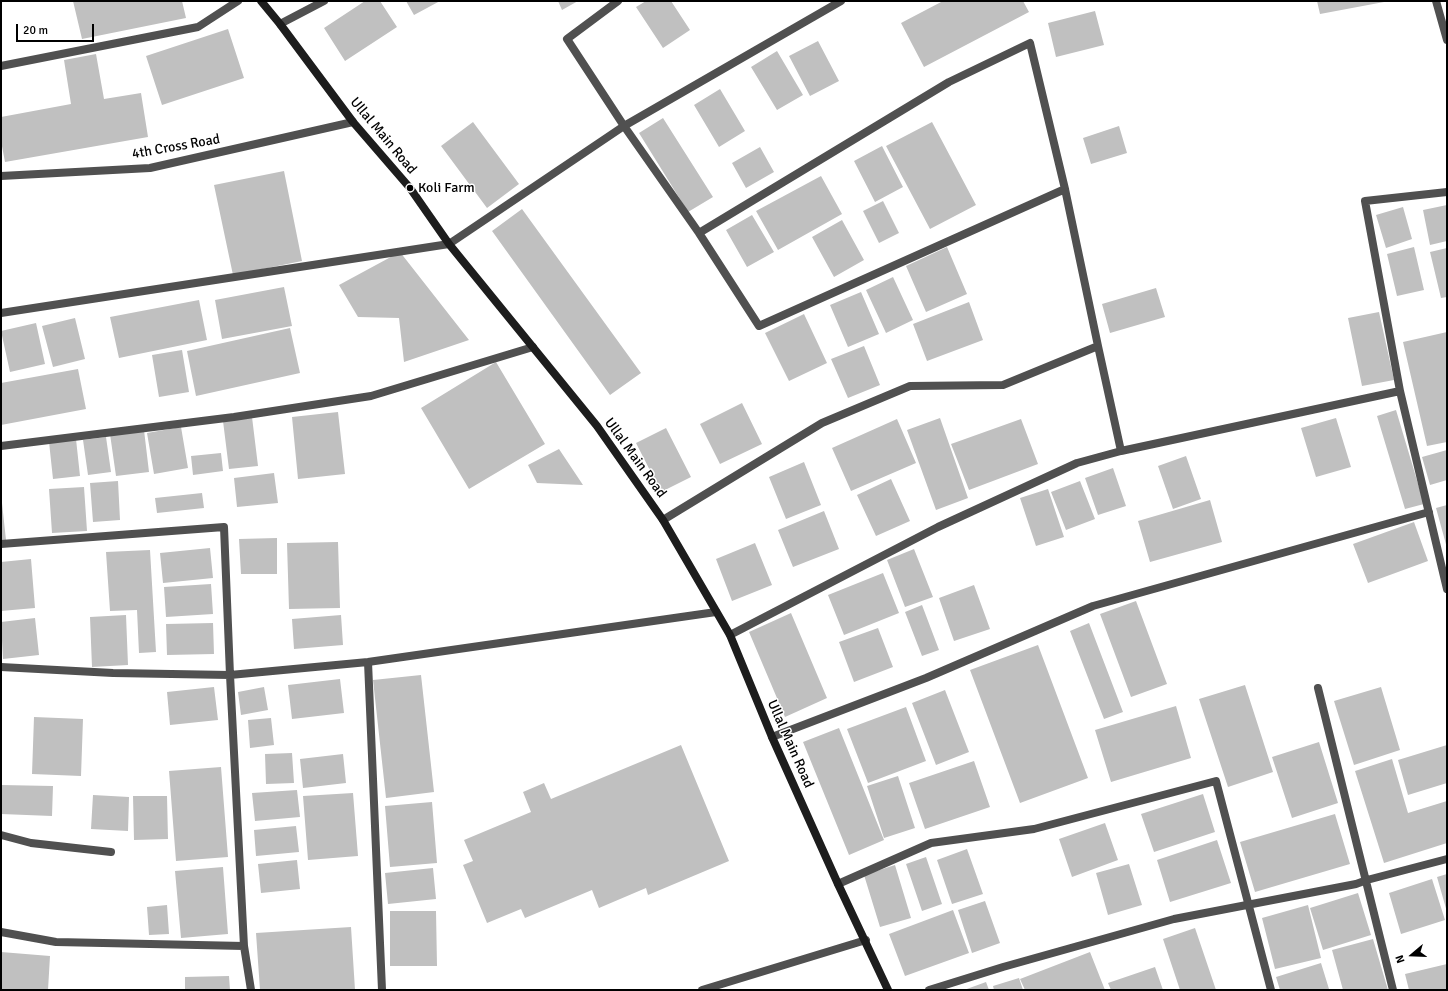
<!DOCTYPE html>
<style>
body{margin:0}
#map{position:relative;width:1448px;height:991px;overflow:hidden;background:#fff;font-family:Signika,sans-serif}
canvas{display:block}
.frame{position:absolute;inset:0;border:2px solid #000;pointer-events:none}
.north{position:absolute;left:1392px;top:935px;width:40px;height:40px;-webkit-text-stroke:3px #fff;paint-order:stroke;rotate:251deg;font-size:11px;font-weight:700;line-height:16px;text-align:center;color:#000}
.north::after{content:'';display:block;margin:auto;width:14px;height:18px;background:#000;clip-path:polygon(50% 0,100% 100%,50% 72%,0 100%)}
.scale{position:absolute;left:16px;top:24px;width:78px;height:18px;box-sizing:border-box;border:2px solid #000;border-top:0;padding-left:5px;font-size:12px;line-height:14px;white-space:nowrap;color:#000;-webkit-text-stroke:3px #fff;paint-order:stroke}
</style>
<div id="map">
<canvas width="1448" height="991"></canvas>
<div class="frame"></div>
<div class="north">N</div>
<div class="scale">20 m</div>
</div>
<script>
const ctx = document.querySelector('canvas').getContext('2d');
ctx.lineJoin = 'round';
function paint(path, color) { ctx.fillStyle = color; ctx.fill(path, 'evenodd'); }
function trace(path, color, width, dash) { ctx.strokeStyle = color; ctx.lineWidth = width; ctx.lineCap = dash ? 'butt' : 'round'; ctx.setLineDash(dash || []); ctx.stroke(path); }
function drawText(font, color, halo, rows, align = 'center') {
  ctx.font = font + ' Signika,sans-serif'; ctx.lineWidth = 3; ctx.setLineDash([]); ctx.textBaseline = 'middle'; ctx.strokeStyle = halo; ctx.fillStyle = color; for (const [text, x, y, turn = 0] of rows) {
    ctx.save(); ctx.translate(x, y); ctx.rotate((+turn || 0) * Math.PI / 180); ctx.textAlign = isNaN(turn) ? turn : align; if (halo) ctx.strokeText(text, 0, 0); ctx.fillText(text, 0, 0); ctx.restore();
  }
}
paint(new Path2D(`
 M73 1H182L186 18 82 39Z
 M365 1H380L397 27 345 61 324 28Z
 M406 1H440L414 15Z
 M558 1H578L562 10Z
 M646 1H671L690 30 663 48 636 7Z
 M943 1H1023L1029 12 924 67 901 23Z
 M1317 1H1384V2L1320 14Z
 M1095 11 1104 45 1056 57 1048 23Z
 M228 29 244 78 162 105 146 56Z
 M818 41 839 81 810 96 789 56Z
 M777 51 803 95 777 110 751 67Z
 M96 54 104 99 141 93 148 137 5 162 1 141V117L71 104 64 60Z
 M720 89 745 131 719 147 694 105Z
 M663 118 713 197 688 212 639 133Z
 M473 122 519 184 487 208 441 146Z
 M932 122 976 205 930 229 886 146Z
 M1119 126 1127 153 1091 164 1083 138Z
 M882 146 903 187 875 202 854 161Z
 M760 147 774 172 746 188 732 163Z
 M284 171 302 261 233 275 214 185Z
 M821 176 842 214 778 250 756 211Z
 M883 201 899 233 879 243 863 211Z
 M1447 205V241L1430 245 1423 210Z
 M1403 207 1412 239 1386 248 1376 215Z
 M522 209 641 373 610 395 492 231Z
 M752 215 774 252 747 267 726 230Z
 M842 220 864 260 834 277 812 237Z
 M947 247 967 294 926 312 906 266Z
 M1414 247 1424 290 1397 296 1387 254Z
 M1447 248V297L1441 298 1430 252Z
 M400 252 469 340 404 362 399 318 358 317 339 285Z
 M893 277 913 320 886 333 866 290Z
 M284 287 292 326 222 339 215 300Z
 M1156 288 1165 317 1110 333 1102 304Z
 M861 292 879 334 848 347 830 305Z
 M199 300 207 340 119 358 110 317Z
 M969 302 983 340 927 361 913 324Z
 M1379 312 1394 380 1362 386 1348 318Z
 M804 314 827 363 789 381 765 333Z
 M75 318 85 359 53 367 42 326Z
 M36 323 45 364 10 372 1 331Z
 M290 328 300 373 196 396 187 351Z
 M1447 332V442L1427 446 1403 342Z
 M864 346 880 385 848 398 831 359Z
 M182 350 189 392 159 397 152 355Z
 M496 362 545 444 469 489 421 408Z
 M78 369 86 409 1 425V383Z
 M742 403 762 444 720 464 700 424Z
 M1396 410 1424 504 1405 509 1377 416Z
 M338 412 345 474 298 479 292 417Z
 M252 417 258 466 229 469 223 421Z
 M940 418 968 498 936 510 907 430Z
 M1336 418 1351 467 1316 477 1301 428Z
 M897 419 916 463 851 491 832 448Z
 M1021 419 1038 464 969 490 951 444Z
 M181 427 188 468 154 474 147 433Z
 M666 428 691 477 661 492 636 443Z
 M144 430 149 472 116 476 110 434Z
 M106 437 111 472 88 475 83 440Z
 M76 439 80 476 53 479 49 442Z
 M559 449 583 485 537 483 528 465Z
 M1447 450V480L1430 485 1422 457Z
 M221 453 223 471 193 475 191 456Z
 M1186 456 1201 499 1173 509 1158 466Z
 M804 462 821 505 786 519 769 477Z
 M1113 468 1126 506 1098 515 1085 478Z
 M274 473 278 503 237 507 234 478Z
 M891 479 910 521 876 536 857 495Z
 M118 481 120 520 93 522 90 483Z
 M1080 481 1095 519 1066 530 1051 492Z
 M84 487 87 531 52 533 49 489Z
 M1048 489 1064 537 1036 546 1020 498Z
 M202 493 204 508 157 513 155 498Z
 M1210 500 1222 542 1150 562 1138 521Z
 M1 503H2L6 540H1Z
 M1447 505V548L1436 508Z
 M824 511 839 549 793 567 778 530Z
 M1414 522 1428 561 1368 583 1353 544Z
 M277 538V574H241L239 539Z
 M338 542 340 608 289 609 287 543Z
 M755 543 772 585 732 601 716 559Z
 M210 548 213 578 163 583 160 553Z
 M914 549 933 597 905 607 887 560Z
 M150 550 156 652 139 653 137 610 110 611 106 552Z
 M31 559 35 608 1 611V562Z
 M883 573 899 613 844 635 828 595Z
 M211 584 213 614 166 617 164 587Z
 M974 585 990 629 954 641 939 598Z
 M1136 601 1167 684 1131 697 1100 614Z
 M922 605 939 650 922 656 905 612Z
 M791 613 827 698 785 717 749 632Z
 M126 615 128 665 92 667 90 617Z
 M341 615 343 645 294 649 292 619Z
 M35 618 39 655 3 659 1 622Z
 M213 623 214 654 167 655 166 624Z
 M1089 623 1123 712 1104 719 1070 631Z
 M878 628 893 667 854 682 839 642Z
 M1038 645 1088 778 1020 803 970 670Z
 M421 675 434 792 386 798 373 680Z
 M340 679 344 713 292 719 288 685Z
 M1245 685 1273 772 1228 787 1199 699Z
 M214 687 218 720 170 725 167 692Z
 M264 687 268 710 241 715 238 692Z
 M1381 687 1400 750 1354 765 1334 701Z
 M945 690 969 752 936 765 912 703Z
 M1176 706 1191 758 1111 782 1095 730Z
 M906 707 926 761 868 783 847 729Z
 M34 717 83 719 81 776 32 774Z
 M271 718 274 745 250 748 248 720Z
 M839 728 884 840 849 855 803 742Z
 M1319 742 1338 803 1292 818 1272 757Z
 M681 745 729 861 648 895 646 888 599 908 592 890 525 918 521 909 487 923 463 865 473 861 464 840 531 812 523 792 544 783 551 799Z
 M1447 745V783L1408 795 1398 760Z
 M292 753 294 783 266 784 265 754Z
 M343 754 346 783 303 788 300 759Z
 M1392 759 1408 813 1447 801V843L1384 863 1355 771Z
 M974 761 990 807 925 829 909 783Z
 M221 767 228 857 176 861 169 771Z
 M898 776 915 828 884 838 867 786Z
 M1 785 53 786 52 816 1 814Z
 M297 790 300 817 255 821 252 793Z
 M353 793 358 856 308 860 303 796Z
 M1203 794 1215 832 1154 852 1141 814Z
 M93 795 129 797 128 831 91 829Z
 M133 796H167L168 839 134 840Z
 M432 802 437 863 390 867 385 806Z
 M1335 814 1350 864 1255 892 1240 842Z
 M1105 823 1118 860 1072 877 1059 839Z
 M296 826 299 852 256 856 254 830Z
 M1217 840 1231 883 1170 902 1157 860Z
 M967 849 983 894 952 904 937 860Z
 M926 857 942 904 922 911 906 864Z
 M297 860 300 889 261 893 258 864Z
 M1129 864 1142 905 1108 915 1096 873Z
 M895 865 911 918 880 927 864 875Z
 M223 867 228 934 181 938 175 871Z
 M433 868 436 899 388 904 385 873Z
 M1447 874V912L1437 877Z
 M1432 879 1445 920 1401 934 1389 893Z
 M1358 893 1371 935 1323 950 1310 908Z
 M985 901 1000 943 972 953 958 910Z
 M167 905 169 934 149 935 147 907Z
 M1308 905 1321 958 1275 969 1262 918Z
 M953 910 969 953 905 976 889 934Z
 M390 911H436L437 966H390Z
 M351 927 355 990H260L256 933Z
 M1195 928 1216 990H1180L1163 939Z
 M1373 939 1388 990H1343L1332 950Z
 M1 952 50 956 48 990H1Z
 M1090 952 1105 990H1025L1020 979Z
 M1321 963 1329 989 1280 990 1276 977Z
 M1447 964V990H1409L1405 974Z
 M1155 967 1163 990H1111L1108 983Z
 M229 976 230 990H185V977Z
 M1019 978 1023 990H994L993 986Z
 M986 982 989 990H964Z`), '#c0c0c0');
trace(new Path2D(`
 M618 1 567 39 624 126 699 233 759 326 1065 189
 M1436 1 1447 40
 M280 24 324 1
 M1 66 198 27 238 1
 M1 176 150 168 353 122
 M1447 192 1365 201 1400 391 1447 589
 M699 233 949 82 1030 43 1065 189 1098 346
 M1 313 449 244 624 126 841 1
 M1 446 234 417 371 396 533 347
 M663 520 822 423 910 386 1003 385 1098 346 1121 451
 M1 544 224 527 230 675 244 946 251 990
 M730 635 938 527 1077 463 1121 451 1400 391
 M368 662 382 990
 M1 667 113 673 230 675 368 662 716 612
 M1318 688 1393 990
 M772 737 926 678 1093 606 1429 512
 M1 835 31 843 111 852
 M838 884 931 843 1034 829 1216 781 1271 990
 M1 932 56 942 244 946
 M702 990 866 940
 M929 990 1003 967 1174 919 1356 884 1367 880 1447 859`), '#505050', 8);
trace(new Path2D(`
 M261 1 280 24 353 122 410 188 449 244 597 426 663 520 730 635 772 737 838 884 888 990`), '#1d1d1d', 8);
for (const [x, y, r, color] of [
 [410,188,4,"#000"]
]) { const dot = new Path2D(); dot.arc(x, y, r, 0, 2 * Math.PI); ctx.fillStyle = color; ctx.fill(dot); trace(dot, '#fff', 1.5); }
drawText('14px', '#000', '#fff', [
 ["Ullal Main Road",383,136,50],
 ["4th Cross Road",176,147,-10],
 ["Ullal Main Road",635,458,54],
 ["Ullal Main Road",790,744,66]
]);
drawText('14px', '#000', '#fff', [
 ["Koli Farm",418,188]
], 'left');
</script>
